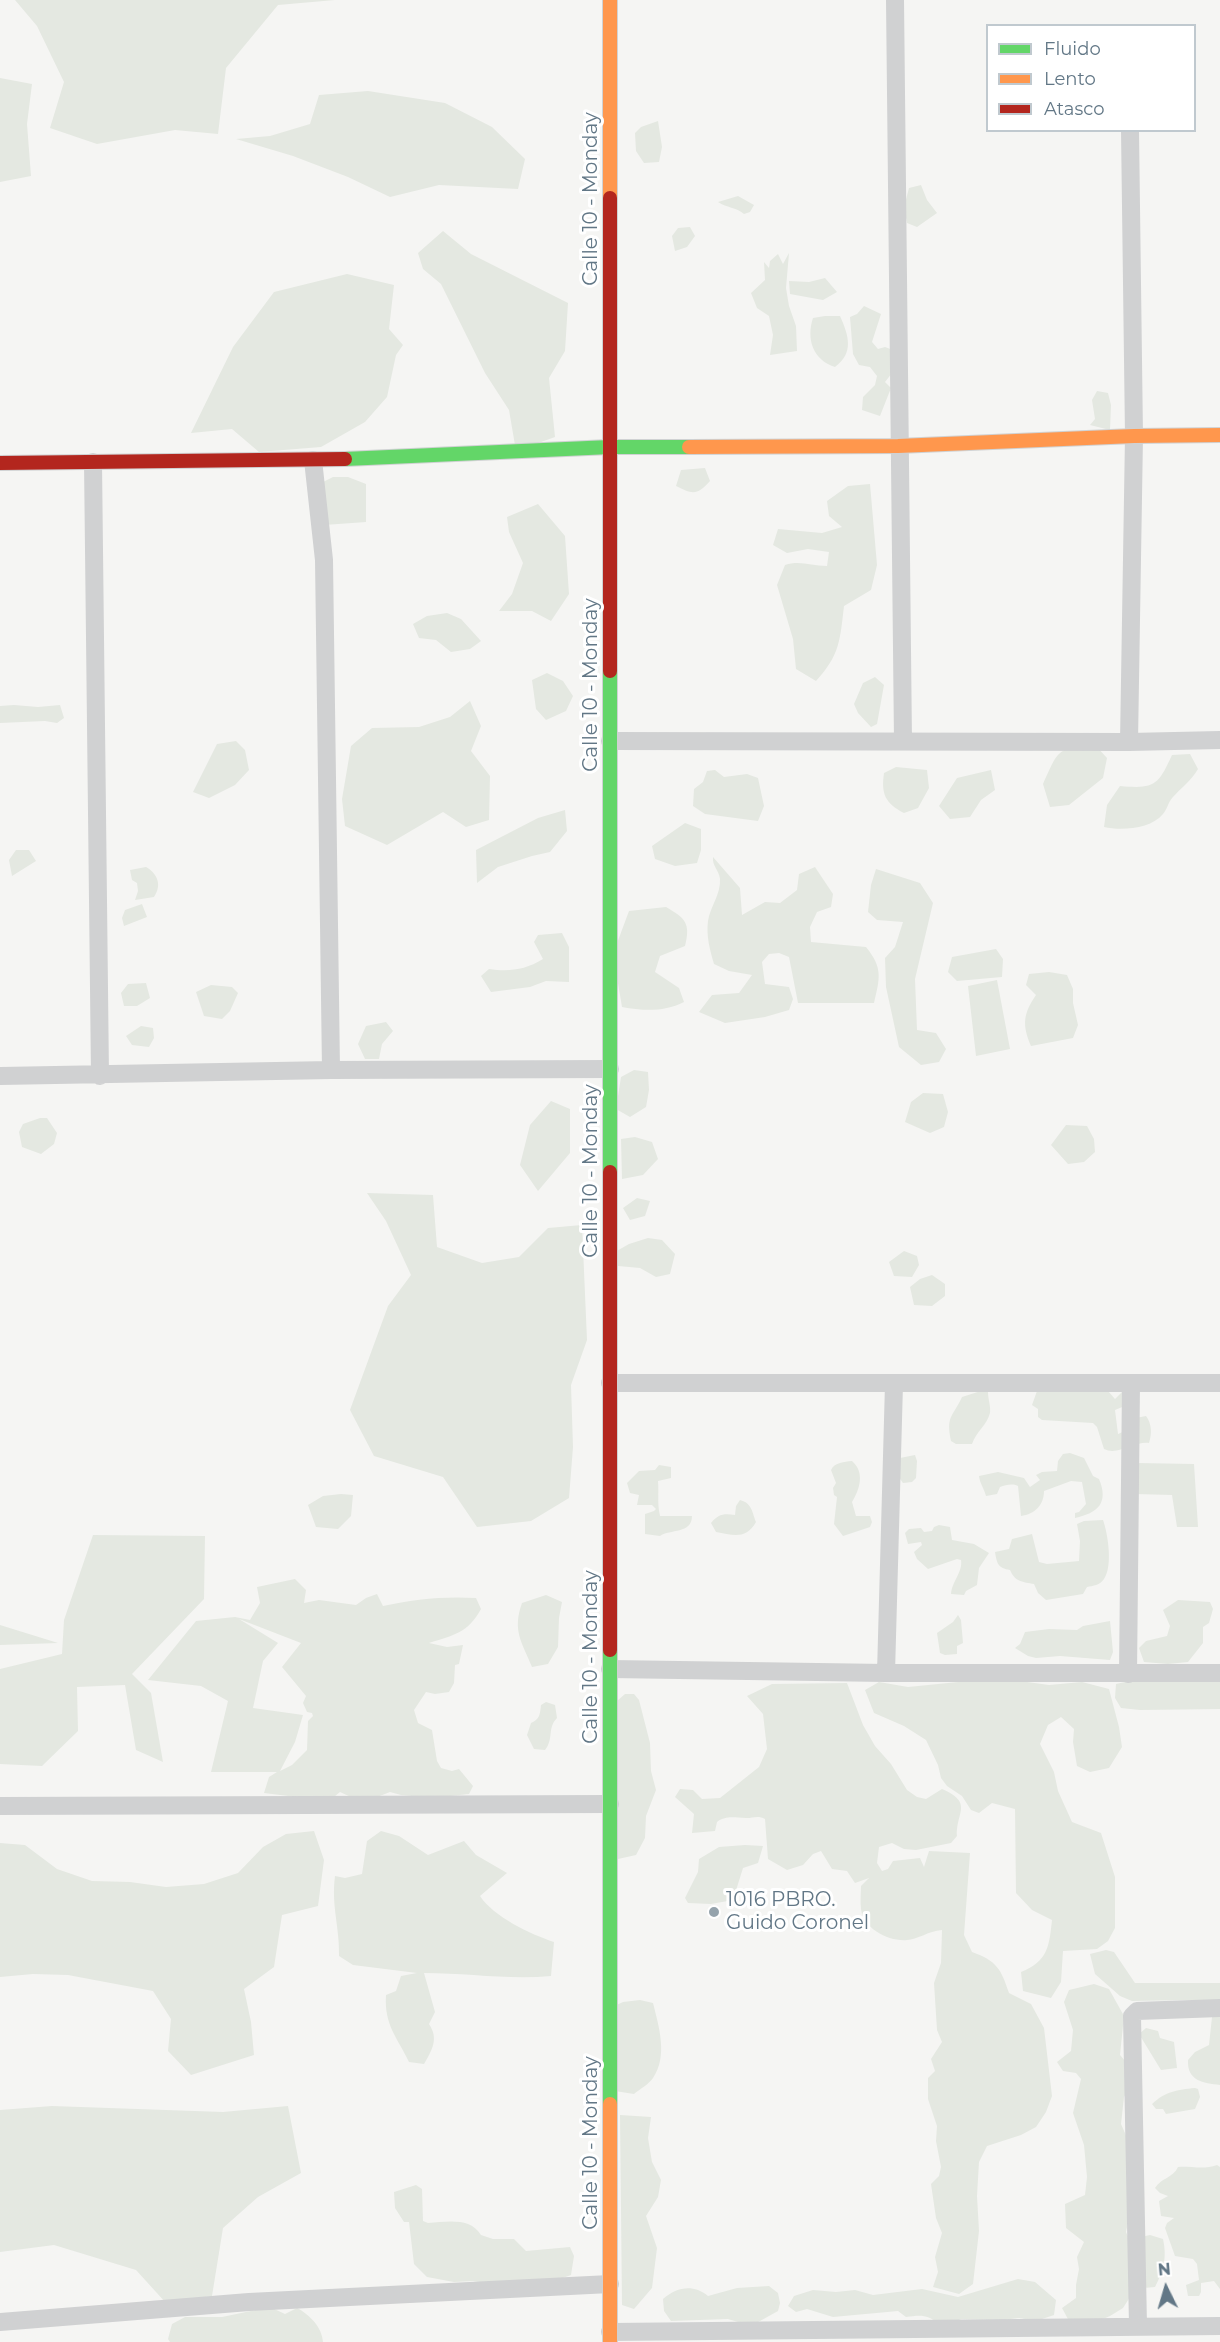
<!DOCTYPE html>
<style>
body{margin:0}
#map{position:relative;width:1220px;height:2342px;overflow:hidden;background:#f5f5f3;font-family:Montserrat,sans-serif}
canvas{display:block}
.legend{position:absolute;left:986px;top:24px;width:210px;height:108px;box-sizing:border-box;background:#fff;border:2px solid #c0c9cf;margin:0;padding:8px 10px;list-style:none;font-size:18px;color:#627786}
.legend li{display:flex;align-items:center;gap:12px;height:30px}
.legend b{width:30px;border:2px solid #c0c9cf}
.north{position:absolute;left:1136px;top:2258px;width:60px;height:60px;-webkit-text-stroke:4px #fff;paint-order:stroke;rotate:355deg;font-size:16px;font-weight:700;line-height:24px;text-align:center;color:#627786}
.north::after{content:'';display:block;margin:auto;width:21px;height:27px;background:#627786;clip-path:polygon(50% 0,100% 100%,50% 72%,0 100%)}
</style>
<div id="map">
<canvas width="1220" height="2342"></canvas>
<ul class="legend">
<li><b style="height:8px;background:#63d668"></b>Fluido</li>
<li><b style="height:8px;background:#ff974d"></b>Lento</li>
<li><b style="height:8px;background:#b3261e"></b>Atasco</li>
</ul>
<div class="north">N</div>
</div>
<script>
const ctx = document.querySelector('canvas').getContext('2d');
ctx.lineJoin = 'round';
function paint(path, color) { ctx.fillStyle = color; ctx.fill(path, 'evenodd'); }
function trace(path, color, width, dash) { ctx.strokeStyle = color; ctx.lineWidth = width; ctx.lineCap = dash ? 'butt' : 'round'; ctx.setLineDash(dash || []); ctx.stroke(path); }
function drawText(font, color, halo, rows, align = 'center') {
  ctx.font = font + ' Montserrat,sans-serif'; ctx.lineWidth = 6; ctx.setLineDash([]); ctx.textBaseline = 'middle'; ctx.strokeStyle = halo; ctx.fillStyle = color; for (const [text, x, y, turn = 0] of rows) {
    ctx.save(); ctx.translate(x, y); ctx.rotate((+turn || 0) * Math.PI / 180); ctx.textAlign = isNaN(turn) ? turn : align; if (halo) ctx.strokeText(text, 0, 0); ctx.fillText(text, 0, 0); ctx.restore();
  }
}
paint(new Path2D(`
 M15 0H335L278 5 226 68 218 134 175 130 97 144 50 128 64 82 37 26Z
 M0 78 32 84 27 124 31 176 0 182Z
 M368 91 445 103 492 127 525 159 518 189 439 185 390 197 348 177 293 156 236 139 270 136 310 124 319 95Z
 M658 121 662 147 659 162 644 163 636 151 635 133 641 127Z
 M921 185 927 200 937 213 917 227 907 223 904 207 909 188Z
 M738 196 754 205 750 212 744 214C736 207 727 208 718 202Z
 M690 227 695 236 687 247 675 251 672 236 678 228Z
 M443 231 471 254 568 303 565 351 549 378 555 437 516 451 509 410 485 373 441 284 423 269 418 253Z
 M789 253 786 288 789 306 796 326 797 351 770 355 773 335 769 316 757 308 751 293 765 280 764 262 769 268 770 261 778 254 783 264Z
 M347 274 394 285 389 329 403 345 396 355 387 397 365 422 321 447 259 452 232 429 191 433 233 347 274 292Z
 M825 278 837 292 823 300 790 294 789 281 809 282Z
 M864 306 881 314 872 342 878 349 885 347 893 350 892 373 885 382 891 388 880 416 862 410 863 397 875 385 877 376 870 367 859 365 853 354 850 317 857 314Z
 M825 316H840C849 336 854 353 835 367 813 360 806 339 813 318Z
 M1097 391 1108 393 1111 405 1110 430 1090 425 1095 419 1092 400Z
 M705 468 710 481C697 496 692 494 676 486L681 470Z
 M333 477H348L366 484V522L324 525 319 484Z
 M870 484 877 565 871 590 844 606C840 640 840 655 816 681L796 669 793 639 777 585 785 565C800 560 811 566 827 566L829 552 808 549 787 553 773 545 778 529 822 533 842 527 829 516 827 501 848 486Z
 M538 504 565 536 569 594 551 621 532 611H499L512 594 523 563 509 532 507 517Z
 M447 613 461 619 481 641 470 649 451 652 436 640 419 638 413 624 427 616Z
 M547 673 563 681 573 696 566 711 546 720 536 709 532 680Z
 M875 677 884 685 877 724 871 727 858 713 854 704 863 683Z
 M470 701 481 726 471 751 490 776 489 820 466 827 443 812 387 845 345 826 342 799 351 746 372 728 419 727 450 717Z
 M14 705 38 707 60 705 64 718 57 723 45 721 0 723V706Z
 M236 741 245 750 249 770 235 785 209 798 193 792 217 744Z
 M1096 746 1107 758 1103 778 1069 805 1050 807 1043 784C1059 750 1056 747 1096 746Z
 M1190 754 1198 769C1191 781 1182 787 1173 797 1168 802 1167 810 1163 814 1151 829 1121 831 1104 827L1107 805 1120 786C1154 789 1158 786 1172 755Z
 M896 767 927 770 929 788 918 808 904 813C885 803 881 794 884 773Z
 M715 770 724 777 747 774 758 778 764 806 758 821 705 814 693 806 694 789 703 782 707 771Z
 M991 770 995 790 981 800 970 817 950 819 939 806 957 778Z
 M565 810 567 831 550 852 532 856 498 867 477 883 476 850 538 818Z
 M685 823 701 829V850L697 863 675 866 655 859 652 846Z
 M16 850H29L36 861 12 876 9 860Z
 M713 857 740 888 742 915 765 902 780 903 797 890 799 874 815 867 833 894 831 907 817 912 810 927 811 942 866 947C883 968 880 978 874 1003H798L789 957 779 953 769 954 762 962 765 984 789 987 793 999 789 1010 765 1017 725 1023 699 1012 712 995 739 993 752 975 729 971 714 964C710 950 706 936 708 921 710 907 721 894 720 879 719 870 712 866 713 857Z
 M146 867C158 874 162 885 154 897L135 900 138 891 137 883 132 880 130 870Z
 M876 869 920 883 933 903 915 979 917 1030 936 1033 946 1049 939 1062 921 1065 899 1047 886 987 885 958 895 947 903 922 877 920 868 912 871 885Z
 M142 904 147 917 124 926 122 918 125 910Z
 M666 907C685 918 691 923 685 946L660 956 655 972 679 988 684 1002C664 1012 644 1011 622 1007L613 954 629 911Z
 M562 933 569 947V982L546 981 530 987 491 992 481 976 489 969C509 972 525 970 543 959L534 942 538 935Z
 M996 949 1003 959 1002 977 957 981 948 972 952 957Z
 M1049 972 1067 975 1073 989V1003L1078 1025 1073 1038 1031 1046C1022 1025 1023 1014 1036 995L1026 985 1029 974Z
 M997 980 1010 1049 976 1056 968 986Z
 M146 983 150 998 137 1006H124L121 993 128 984Z
 M211 985 232 987 238 993 230 1011 222 1019 204 1016 196 992Z
 M386 1022 393 1031 382 1044 379 1059H365L358 1044 366 1026Z
 M141 1026 153 1028 154 1038 149 1047 132 1045 126 1036Z
 M634 1070 648 1072 649 1090 646 1107 630 1117 616 1109 621 1077Z
 M923 1093 943 1094 948 1112 944 1127 930 1133 905 1122 911 1102Z
 M551 1101 570 1109V1153L538 1191 520 1165 530 1125Z
 M40 1118H47L57 1133 54 1144 41 1154 22 1147 19 1132 23 1124Z
 M1066 1125 1087 1126 1094 1139 1095 1152 1084 1162 1068 1164 1051 1145Z
 M635 1137 652 1142 658 1159 643 1175 622 1179 621 1139Z
 M367 1193 433 1195 437 1247 482 1263 519 1257 548 1228 582 1225 587 1340 571 1385 573 1447 569 1498 531 1521 477 1527 443 1477 374 1456 350 1410 388 1306 411 1275 386 1221Z
 M637 1198 650 1201 645 1216 630 1220 623 1208Z
 M648 1238 662 1240 675 1254 670 1274 656 1277 640 1268 618 1266 615 1252 629 1244Z
 M904 1251 917 1256 919 1265 912 1277 894 1276 889 1262Z
 M932 1275 945 1284V1296L932 1306 914 1305 910 1287 920 1279Z
 M1083 1388 1108 1391 1115 1399 1122 1392 1128 1399 1127 1405 1115 1410 1118 1434 1125 1431 1136 1418 1146 1416C1152 1424 1152 1434 1149 1443 1135 1441 1118 1456 1104 1449L1097 1427 1093 1423 1042 1420 1038 1417V1409L1032 1405 1037 1391 1063 1389 1067 1392Z
 M984 1390 988 1392C988 1399 991 1407 990 1413 987 1425 976 1432 972 1444H956L951 1441C946 1416 952 1418 962 1397Z
 M1070 1453 1084 1458 1093 1476 1099 1479C1109 1503 1098 1513 1075 1518V1513L1079 1512 1086 1504 1082 1482 1071 1481 1044 1491C1044 1505 1035 1514 1021 1516L1018 1486C1012 1483 1006 1485 1000 1487L997 1494 986 1496C984 1488 980 1484 979 1476L998 1472 1024 1478 1030 1487 1040 1480 1036 1475 1042 1472 1057 1471 1058 1461 1063 1454Z
 M915 1455 917 1461 916 1478 912 1482 903 1483 898 1476 900 1458Z
 M852 1461C865 1472 860 1489 852 1502L856 1516H870L872 1522 870 1527 843 1536 834 1524 837 1497 834 1495 833 1488 836 1483 831 1470C835 1462 844 1462 852 1461Z
 M1137 1463 1194 1464 1198 1527H1177L1172 1495 1135 1494Z
 M659 1465 671 1467V1478L658 1481C659 1494 657 1503 660 1516H692C692 1534 670 1529 660 1536L645 1534V1514L654 1511 656 1509 652 1505H637L639 1495 630 1493 627 1483 639 1471 655 1470Z
 M341 1494 353 1495 351 1516 338 1529 316 1527 308 1505 323 1496Z
 M740 1500C752 1503 752 1512 756 1522 746 1540 733 1535 716 1532L711 1523C718 1514 724 1513 735 1515L736 1506Z
 M1103 1520C1108 1534 1113 1566 1104 1579 1100 1585 1093 1586 1087 1587L1083 1594 1046 1600 1038 1593 1034 1584C1023 1582 1015 1582 1010 1570 998 1568 997 1564 995 1552L1009 1549 1012 1539 1032 1534 1039 1562 1047 1564 1079 1561 1080 1541 1077 1524 1084 1521Z
 M939 1525 950 1527 952 1540 974 1544 989 1553 979 1568 977 1585 966 1591 964 1595 951 1594C952 1581 963 1572 961 1560L957 1559 928 1569 917 1559 914 1552 922 1545 921 1542 908 1544 905 1533 909 1529 921 1528 924 1532 932 1531 934 1527Z
 M93 1535 205 1536 204 1599 132 1674 151 1693 163 1762 136 1750 125 1685 77 1687 78 1731 42 1766 0 1764V1669L62 1654 64 1620Z
 M295 1579 306 1590 304 1603 319 1600 356 1605 366 1598 377 1594 383 1606C413 1599 445 1596 476 1598L481 1609C468 1633 454 1635 429 1643L447 1647 463 1645 459 1664 455 1665 454 1683 449 1692 435 1694 426 1692 414 1710 418 1723 432 1730 437 1761 441 1768 452 1771 459 1769 473 1786 469 1794 433 1798 401 1795 390 1792 372 1799 353 1798 340 1792 329 1801 264 1793 269 1777 277 1772H211L228 1701 201 1686 148 1680 196 1621 235 1617 250 1620 260 1603 257 1587ZM239 1619 301 1643 282 1667 306 1696 303 1703 307 1712 312 1713 313 1716 308 1721 307 1750 292 1765 280 1771 295 1742 303 1715 253 1708 263 1661 278 1643Z
 M546 1595 562 1602 559 1618 558 1647 548 1664 532 1667C522 1642 512 1631 522 1603Z
 M1178 1600 1210 1602 1213 1609 1209 1623 1203 1627V1643L1188 1662 1168 1664 1144 1662 1139 1648 1146 1641 1167 1636 1170 1626 1163 1610Z
 M958 1615 961 1620 963 1643 957 1646V1654L945 1655 940 1653 937 1633 953 1622Z
 M1110 1621 1113 1652 1110 1660 1060 1656 1036 1658 1028 1656 1015 1648 1020 1644 1025 1632 1049 1629 1077 1630 1083 1626Z
 M0 1625 58 1643 0 1645Z
 M1220 1679V1709L1140 1710 1121 1708 1115 1698 1116 1684 1134 1680Z
 M1020 1681 1049 1685 1082 1682 1109 1689 1119 1727 1122 1747 1109 1768 1090 1772 1077 1766 1073 1742 1074 1729 1061 1717 1048 1725 1040 1744 1054 1772 1058 1791 1072 1822 1101 1833 1115 1877V1928L1108 1941 1097 1949 1063 1951 1061 1982 1051 1998 1023 1991 1021 1972C1048 1961 1049 1947 1052 1920L1032 1910 1016 1893 1015 1809 992 1803 979 1813 971 1810 962 1796 947 1786 941 1778 938 1765 926 1740 904 1726 874 1713 865 1690 879 1682 908 1687 958 1682Z
 M847 1683 863 1725 875 1746 891 1764 907 1790 917 1797 926 1799 942 1789C974 1803 956 1812 957 1836L951 1843 916 1850 904 1849 892 1843 879 1847 877 1863 882 1871 888 1869 893 1861 920 1858 924 1867 929 1851 970 1853 964 1935 972 1952C997 1961 1001 1969 1009 1993L1031 2004 1044 2028 1052 2096 1046 2112 1036 2127 1021 2135 987 2146 979 2162 977 2196 979 2231 973 2284 959 2294 933 2287 938 2272 935 2257 942 2233 936 2218 931 2184 939 2176 941 2167 936 2141 937 2126 928 2099V2078L935 2071 931 2059 942 2042 937 2030 934 1983 941 1963 942 1930C928 1931 917 1940 907 1940 890 1942 863 1929 861 1909 860 1902 861 1893 861 1886L869 1878 855 1883 847 1871 832 1869 821 1851 813 1854 803 1865 787 1870 768 1859 765 1819C758 1815 754 1818 746 1818 734 1818 727 1815 717 1822L715 1831 692 1833 694 1814 675 1797 680 1789 693 1790 702 1799 720 1798 759 1767 767 1749 763 1714 747 1696 772 1684Z
 M625 1694H634L639 1700 650 1743 651 1771 656 1790 646 1816 645 1838 636 1855 618 1859 617 1701Z
 M546 1702 555 1705 557 1718C547 1728 554 1739 545 1750L534 1749 527 1735 531 1723C540 1719 540 1714 541 1705Z
 M314 1831 324 1860 318 1906 282 1915 274 1967 244 1989 251 2022 254 2055 191 2075 168 2051 171 2019 153 1991 68 1975 33 1974 0 1977V1843L25 1845 57 1869 92 1881 130 1882 166 1887 204 1884 238 1873 263 1847 286 1834Z
 M381 1831 399 1836 428 1855 464 1841 476 1855 507 1873 480 1896C494 1917 530 1934 554 1942L551 1976C509 1980 467 1973 424 1973L435 2012 429 2024C439 2039 432 2050 424 2064L409 2062C397 2037 384 2025 386 1995L396 1991 401 1976 417 1973 353 1965 339 1956C340 1928 331 1906 335 1876L345 1878 362 1874 367 1841Z
 M745 1845 763 1846 758 1863 743 1868 733 1900 711 1904 688 1903 685 1898 698 1872 699 1859 719 1847Z
 M1106 1950 1114 1952 1135 1983H1220V2002L1186 2000 1132 2001 1120 1996 1095 1974 1090 1954Z
 M1094 1984 1109 1989 1124 2016 1120 2055 1126 2062 1129 2089 1124 2097 1121 2124 1128 2140 1129 2217 1126 2232 1131 2244 1130 2297 1123 2308 1110 2316 1096 2322 1069 2321 1062 2308 1076 2298V2285L1079 2269 1077 2257 1084 2242 1066 2228 1065 2204 1085 2195 1087 2177 1084 2145 1073 2113 1081 2079 1076 2073 1063 2071 1057 2062 1071 2051 1073 2030 1064 2002 1069 1990Z
 M640 2000 653 2003C659 2027 668 2056 653 2078 649 2084 640 2089 634 2094L615 2091 612 2007 623 2002Z
 M1212 2017H1220V2085C1203 2083 1187 2081 1188 2060L1195 2052 1209 2045Z
 M1146 2028 1158 2031 1160 2038 1174 2042 1177 2068 1161 2070 1139 2034Z
 M1195 2088 1198 2089 1200 2097 1195 2109 1166 2114 1163 2109H1156L1152 2104C1166 2091 1177 2090 1195 2088Z
 M52 2106 223 2112 288 2106 301 2173 258 2197 223 2228 212 2296 166 2303 136 2270 54 2245 0 2252V2110Z
 M620 2115 651 2117 648 2138 652 2162 661 2180 658 2197 646 2216 657 2248 652 2288 634 2309 622 2305Z
 M1217 2165 1220 2167V2289L1214 2281 1201 2283V2292L1199 2296H1188L1186 2285 1199 2280 1197 2264 1193 2259 1175 2256 1165 2228 1167 2223 1174 2218 1161 2216 1159 2201 1168 2196 1160 2193 1155 2188C1161 2178 1173 2178 1178 2167 1191 2166 1204 2170 1217 2165Z
 M416 2185 422 2189 423 2221 428 2223C447 2222 470 2217 481 2235L493 2239H514L526 2251 570 2247 574 2256 571 2275 557 2280 492 2284 473 2281 454 2282 427 2277 414 2264 409 2222H404L395 2208 394 2192Z
 M1150 2235 1163 2239C1167 2257 1164 2270 1155 2287L1144 2288 1141 2237Z
 M1018 2279 1035 2282 1056 2300 1054 2315 1036 2321 1019 2318 1003 2320 961 2319 948 2325 938 2324C928 2314 920 2315 906 2317L898 2311 833 2317 807 2309 796 2312 788 2306 794 2296 813 2290 836 2292 855 2290 873 2295 922 2289 958 2297Z
 M769 2286 778 2293 780 2303 778 2311 751 2326 728 2319 671 2321 664 2311 663 2299C677 2287 693 2284 708 2296L737 2288Z
 M270 2307 285 2314 297 2308C310 2315 322 2327 323 2342H170L168 2339 172 2324 185 2317H222Z`), '#e4e8e1');
const fast = new Path2D(`
 M345 459 610 447H689
 M610 671V1172
 M610 1650V2104`);
const slow = new Path2D(`
 M610 0V198
 M689 447 898 446 1134 436 1220 435
 M610 2104V2342`);
const jam = new Path2D(`
 M610 198V671
 M0 463 345 459
 M610 1172V1650`);
trace(fast, '#d0d2d3', 16);
trace(slow, '#d0d2d3', 16);
trace(jam, '#d0d2d3', 16);
trace(new Path2D(`
 M895 0 903 741
 M313 460 324 560 331 1070
 M93 462 100 1076
 M610 741 1129 742 1220 740
 M1129 742 1134 436 1130 130
 M0 1076 331 1070 610 1069
 M610 1383H1220
 M610 1669 886 1673H1220
 M886 1673 894 1384
 M1128 1674 1131 1384
 M0 1806 610 1804
 M0 2322 249 2302 610 2284
 M1138 2326 1132 2016 1137 2011 1220 2008
 M610 2332 1220 2326`), '#d0d1d2', 18);
trace(fast, '#63d668', 14);
trace(slow, '#ff974d', 14);
trace(jam, '#b3261e', 14);
for (const [x, y, r, color] of [
 [714,1912,6,"#95a3ac"]
]) { const dot = new Path2D(); dot.arc(x, y, r, 0, 2 * Math.PI); ctx.fillStyle = color; ctx.fill(dot); trace(dot, '#fff', 2); }
drawText('20px', '#627786', '#fff', [
 ["Calle 10 - Monday",591,199,-90],
 ["Calle 10 - Monday",591,685,-90],
 ["Calle 10 - Monday",591,1171,-90],
 ["Calle 10 - Monday",591,1657,-90],
 ["Calle 10 - Monday",591,2143,-90]
]);
drawText('20px', '#627786', '#fff', [
 ["1016 PBRO.",726,1900],
 ["Guido Coronel",726,1923]
], 'left');
</script>
